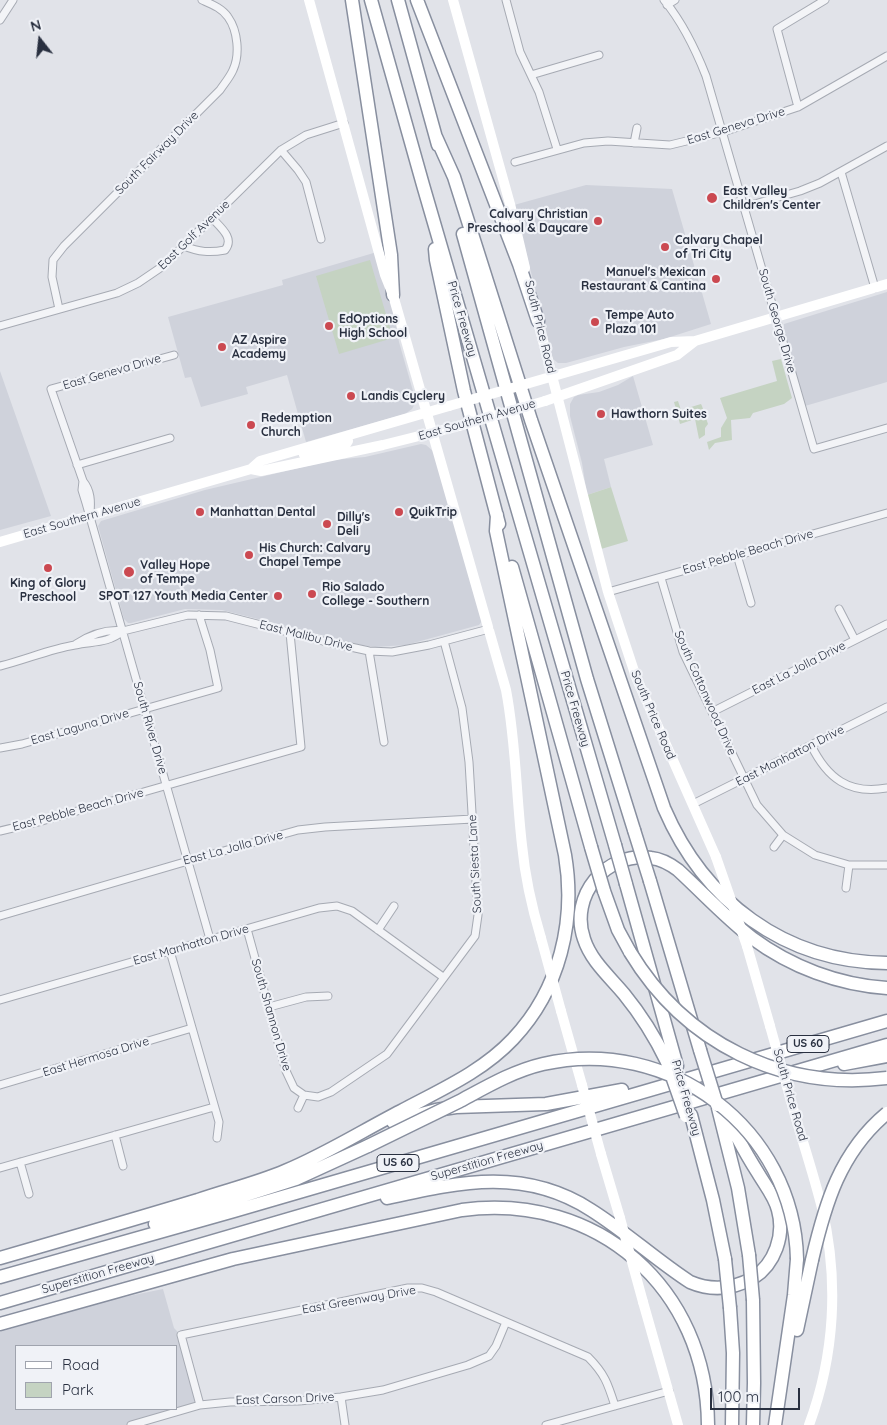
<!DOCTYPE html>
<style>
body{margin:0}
#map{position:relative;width:887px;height:1425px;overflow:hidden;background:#e1e3e9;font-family:Quicksand,sans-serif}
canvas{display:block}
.legend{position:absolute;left:15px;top:1345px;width:162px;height:65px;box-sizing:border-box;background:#f0f2f7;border:1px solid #a0a4ae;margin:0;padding:6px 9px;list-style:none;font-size:15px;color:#293040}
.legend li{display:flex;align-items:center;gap:10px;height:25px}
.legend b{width:25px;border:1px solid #a0a4ae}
.north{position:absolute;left:15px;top:15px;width:50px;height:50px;-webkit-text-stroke:4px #f0f2f7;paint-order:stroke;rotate:344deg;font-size:14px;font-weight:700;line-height:20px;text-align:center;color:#293040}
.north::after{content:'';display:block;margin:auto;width:18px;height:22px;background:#293040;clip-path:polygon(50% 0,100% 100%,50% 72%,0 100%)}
.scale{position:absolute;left:710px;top:1388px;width:90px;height:22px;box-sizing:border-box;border:2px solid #293040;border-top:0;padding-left:6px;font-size:15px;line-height:18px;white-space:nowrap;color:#293040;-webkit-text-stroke:4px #f0f2f7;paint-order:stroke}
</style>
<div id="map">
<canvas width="887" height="1425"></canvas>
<ul class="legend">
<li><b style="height:6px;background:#fff"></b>Road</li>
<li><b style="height:14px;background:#c5d3c2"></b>Park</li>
</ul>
<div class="north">N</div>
<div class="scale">100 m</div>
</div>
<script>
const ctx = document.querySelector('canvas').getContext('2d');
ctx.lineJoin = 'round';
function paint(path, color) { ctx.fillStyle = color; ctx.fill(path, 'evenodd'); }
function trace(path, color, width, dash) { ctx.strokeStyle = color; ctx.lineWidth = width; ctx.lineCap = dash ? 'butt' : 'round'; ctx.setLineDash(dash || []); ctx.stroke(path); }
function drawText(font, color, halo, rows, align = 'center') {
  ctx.font = font + ' Quicksand,sans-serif'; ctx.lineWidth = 4.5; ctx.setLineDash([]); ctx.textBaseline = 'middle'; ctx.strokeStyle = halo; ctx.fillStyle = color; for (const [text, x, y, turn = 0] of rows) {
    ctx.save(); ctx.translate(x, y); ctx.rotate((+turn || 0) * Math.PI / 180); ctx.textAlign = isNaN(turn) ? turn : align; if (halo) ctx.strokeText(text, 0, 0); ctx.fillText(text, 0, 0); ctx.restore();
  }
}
paint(new Path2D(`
 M586 185 672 189 711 324 664 339 624 347 566 363H558L553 359 514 205Z
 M377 252 393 311 399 342 415 398 416 402 412 409 405 414 306 442 287 375 246 387 248 394 201 407 191 377 185 378 168 317 283 285 282 280Z
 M887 292V382L805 406 783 330 784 324Z
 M0 371 51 516 0 530Z
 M633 376 653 445 604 459 611 487 587 495 582 463 570 416V404L574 397 578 395 599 392 618 385Z
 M421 444 426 445 434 452 482 621 479 625 406 645 375 647 361 645 222 610 185 609 131 623H128L124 619 98 526 101 521 205 490 333 460 365 457Z
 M163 1289 174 1328 181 1335 200 1405 131 1425H0V1332L105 1301ZM16 1346H176V1409H16Z`), '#cfd2db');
paint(new Path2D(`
 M370 260 393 338 339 354 316 276Z
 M781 359 792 398 784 404 753 413 750 418 731 420 732 440 715 443 709 450 707 442 721 437V428L727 418 720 398 777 381 772 361Z
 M678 401 681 410 701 404 702 406 708 424 705 428V435L699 439 695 419 680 424 674 402Z
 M611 487 628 541 601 549 587 495Z`), '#c5d3c2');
const minor = new Path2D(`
 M506 0 520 52 539 92 557 149
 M664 0C683 23 695 48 706 76L814 449 887 428
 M667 5 675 0
 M0 20 13 0
 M531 75 599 55
 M798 107 777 29 825 0
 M634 143 637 128
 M281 150 298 170 306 182 321 239
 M515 162 584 143 608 141 670 145 723 132 798 107 887 56
 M841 172 875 288
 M744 207 800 191 820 183 887 146
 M184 246C199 252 210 253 225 250 235 238 220 227 212 218
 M59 309 52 277 53 260 64 246 220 90C224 84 230 77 233 70 240 55 238 31 228 17 222 8 211 4 202 0
 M0 326 117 293 138 283 163 266 281 150 306 135 344 123
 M77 465 170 438
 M83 481 82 490 86 503 210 939
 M90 513C91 501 91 491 83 481L51 389 174 355
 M737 555 751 603
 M661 578 683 652 757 805 783 835 815 855 849 865H887
 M608 592 887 513
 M839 609 855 640
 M76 644C90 635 107 629 123 631
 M369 651 384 742
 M0 666C25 660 50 649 75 645 93 641 107 644 123 631L188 615 226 616 323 641 369 651 392 652 429 645 489 629
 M712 712 887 624
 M811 745C827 778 849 795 887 788
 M0 748 22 744 218 688 210 650 199 615
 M693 804 887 707
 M0 831 42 821 301 747 290 633
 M774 847 783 835
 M846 888 849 865
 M0 916 188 861 298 830 325 827 473 819
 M247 929 286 1071 294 1088 304 1095 318 1097 331 1092 387 1054 475 936 478 915 469 762 462 708 444 641
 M378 930 394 906
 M170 951 219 1122 217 1138
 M0 1000 319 908 337 906 352 911 443 977
 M269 1007 306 997 328 996
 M0 1085 192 1028
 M298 1108 304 1095
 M115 1135 123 1166
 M20 1162 29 1194
 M0 1168 214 1107
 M341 1397 345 1425
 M200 1405 181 1335 408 1288H422L436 1292 588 1357C605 1374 608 1384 615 1406
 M131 1425 200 1405 230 1402 299 1401 341 1397 383 1390 468 1365 489 1356 496 1346 506 1322
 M546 1425 669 1391`);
const motorway = new Path2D(`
 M352 0 391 255 393 295
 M371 0 423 185 615 845
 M398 0 438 145
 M417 0 519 264 538 321
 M436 137 454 177 531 420 664 808C704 901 784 962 887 963
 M463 234 587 679 634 830
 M435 249 436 260 464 391 499 524
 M512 567 591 847
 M650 881 700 1050
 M626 884 677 1066
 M604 891 618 930 630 952
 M667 1062C655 1037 642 1016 624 994 610 977 591 961 584 939 569 896 606 851 651 858 661 859 670 864 678 870 703 893 726 918 752 938 791 967 839 985 887 988
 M844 1064 887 1056
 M718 1108 738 1188 749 1255
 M691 1115 713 1200 725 1259
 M393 1122 436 1110 456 1107 546 1104 622 1090
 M387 1198C460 1182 524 1167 591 1210 626 1232 656 1260 690 1282 711 1291 733 1289 753 1278 775 1264 785 1235 778 1210 775 1197 765 1185 758 1173 746 1154 734 1133 726 1112
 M155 1224 296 1179 368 1146
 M0 1258C66 1239 132 1220 198 1200 227 1190 257 1183 285 1171 326 1154 362 1131 401 1111 440 1090 482 1072 513 1039 560 989 576 921 565 855L496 531 497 515
 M0 1277 234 1211 887 1021
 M753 1300 754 1383 753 1425
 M0 1303 887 1045
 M730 1308 733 1353 732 1425
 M0 1324 233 1259 462 1210C597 1192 707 1288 708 1425
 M797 1330 812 1260
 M775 1425 794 1295 797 1259`);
trace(minor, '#a6aab3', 9);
trace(motorway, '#888f9f', 15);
trace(minor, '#f3f4f7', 7);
trace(new Path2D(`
 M309 0 385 275 393 295 506 690C516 742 516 793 522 845 525 877 532 908 541 938
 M453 0 510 204 525 268
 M536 314 608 592 636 677 716 857
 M526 384 671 342 695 341 887 284
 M545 401 677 355 695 341
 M304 455 346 444 348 441 347 436
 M251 469 261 471 383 445 459 426
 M0 542 251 469 260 461 449 406
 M747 946 770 1026
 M561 1011 582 1085
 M791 1101C801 1137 813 1172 822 1208 839 1280 835 1355 809 1425
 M601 1154 620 1218
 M643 1302 678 1425`), '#fff', 10);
trace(motorway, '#fff', 12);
const motorwayBridge = new Path2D(`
 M634 830 650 881
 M615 845 626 884
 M591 847 604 891
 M630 952C685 1043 781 1091 887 1078
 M700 1050 717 1105
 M667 1062 686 1116
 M368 1146C399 1131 429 1116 460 1101 486 1087 513 1071 543 1064 669 1035 794 1129 797 1259
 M749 1255 753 1300
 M725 1259 730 1308
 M812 1260C825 1204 840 1152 887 1113`);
trace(motorwayBridge, '#888f9f', 15, []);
trace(new Path2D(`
 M449 406 526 384
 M459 426 545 401
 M716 857 747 946
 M541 938 561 1011
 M770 1026 791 1101
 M582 1085 601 1154
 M620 1218 643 1302`), '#fff', 10);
trace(motorwayBridge, '#fff', 12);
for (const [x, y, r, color] of [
 [712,198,6,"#cb4951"],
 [598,221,5,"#cb4951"],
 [665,247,5,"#cb4951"],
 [716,279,5,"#cb4951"],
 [595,322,5,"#cb4951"],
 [329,326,5,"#cb4951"],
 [222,347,5,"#cb4951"],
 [351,396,5,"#cb4951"],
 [601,414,5,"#cb4951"],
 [251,425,5,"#cb4951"],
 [200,512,5,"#cb4951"],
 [399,512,5,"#cb4951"],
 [327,524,5,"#cb4951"],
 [249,555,5,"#cb4951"],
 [48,568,5,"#cb4951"],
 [129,572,6,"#cb4951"],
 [312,594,5,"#cb4951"],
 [278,596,5,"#cb4951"]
]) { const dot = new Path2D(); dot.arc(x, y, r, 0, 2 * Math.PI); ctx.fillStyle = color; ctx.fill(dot); trace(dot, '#f0f2f7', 2); }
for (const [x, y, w] of [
 [808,1044,42],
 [398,1163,42]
]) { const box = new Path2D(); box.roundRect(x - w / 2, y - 8.5, w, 17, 4); ctx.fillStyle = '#f0f2f7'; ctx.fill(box); trace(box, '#293040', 1); }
drawText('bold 11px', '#293040', null, [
 ["US 60",808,1044],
 ["US 60",398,1163]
]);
drawText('12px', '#293040', '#f0f2f7', [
 ["East Geneva Drive",736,126,-17],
 ["South Fairway Drive",157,153,-45],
 ["East Golf Avenue",194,235,-44],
 ["Price Freeway",462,319,74],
 ["South George Drive",777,321,74],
 ["South Price Road",540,327,76],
 ["East Geneva Drive",112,372,-16],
 ["East Southern Avenue",477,420,-16],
 ["East Southern Avenue",82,518,-16],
 ["East Pebble Beach Drive",748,552,-16],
 ["East Malibu Drive",306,636,14],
 ["East La Jolla Drive",799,668,-27],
 ["South Cottonwood Drive",705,693,66],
 ["Price Freeway",575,709,74],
 ["South Price Road",653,715,67],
 ["East Laguna Drive",80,727,-16],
 ["South River Drive",150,728,74],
 ["East Manhatton Drive",790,756,-27],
 ["East Pebble Beach Drive",78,810,-15],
 ["East La Jolla Drive",233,848,-15],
 ["South Siesta Lane",475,864,-93],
 ["East Manhatton Drive",191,945,-16],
 ["South Shannon Drive",271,1015,74],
 ["East Hermosa Drive",96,1057,-17],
 ["South Price Road",790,1095,74],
 ["Price Freeway",686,1098,74],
 ["Superstition Freeway",487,1161,-16],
 ["Superstition Freeway",98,1274,-16],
 ["East Greenway Drive",359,1300,-10],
 ["East Carson Drive",285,1399,-2]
]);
drawText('bold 12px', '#293040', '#f0f2f7', [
 ["East Valley",723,191],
 ["Children's Center",723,205],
 ["Calvary Christian",588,214,"right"],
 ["Preschool & Daycare",588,228,"right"],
 ["Calvary Chapel",675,240],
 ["of Tri City",675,254],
 ["Manuel's Mexican",706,272,"right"],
 ["Restaurant & Cantina",706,286,"right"],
 ["Tempe Auto",605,315],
 ["Plaza 101",605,329],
 ["EdOptions",339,319],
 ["High School",339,333],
 ["AZ Aspire",232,340],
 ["Academy",232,354],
 ["Landis Cyclery",361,396],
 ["Hawthorn Suites",611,414],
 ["Redemption",261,418],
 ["Church",261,432],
 ["Manhattan Dental",210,512],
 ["QuikTrip",409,512],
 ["Dilly's",337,517],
 ["Deli",337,531],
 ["His Church: Calvary",259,548],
 ["Chapel Tempe",259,562],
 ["Valley Hope",140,565],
 ["of Tempe",140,579],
 ["King of Glory",48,583,"center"],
 ["Preschool",48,597,"center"],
 ["Rio Salado",322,587],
 ["College - Southern",322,601],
 ["SPOT 127 Youth Media Center",268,596,"right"]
], 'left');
</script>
